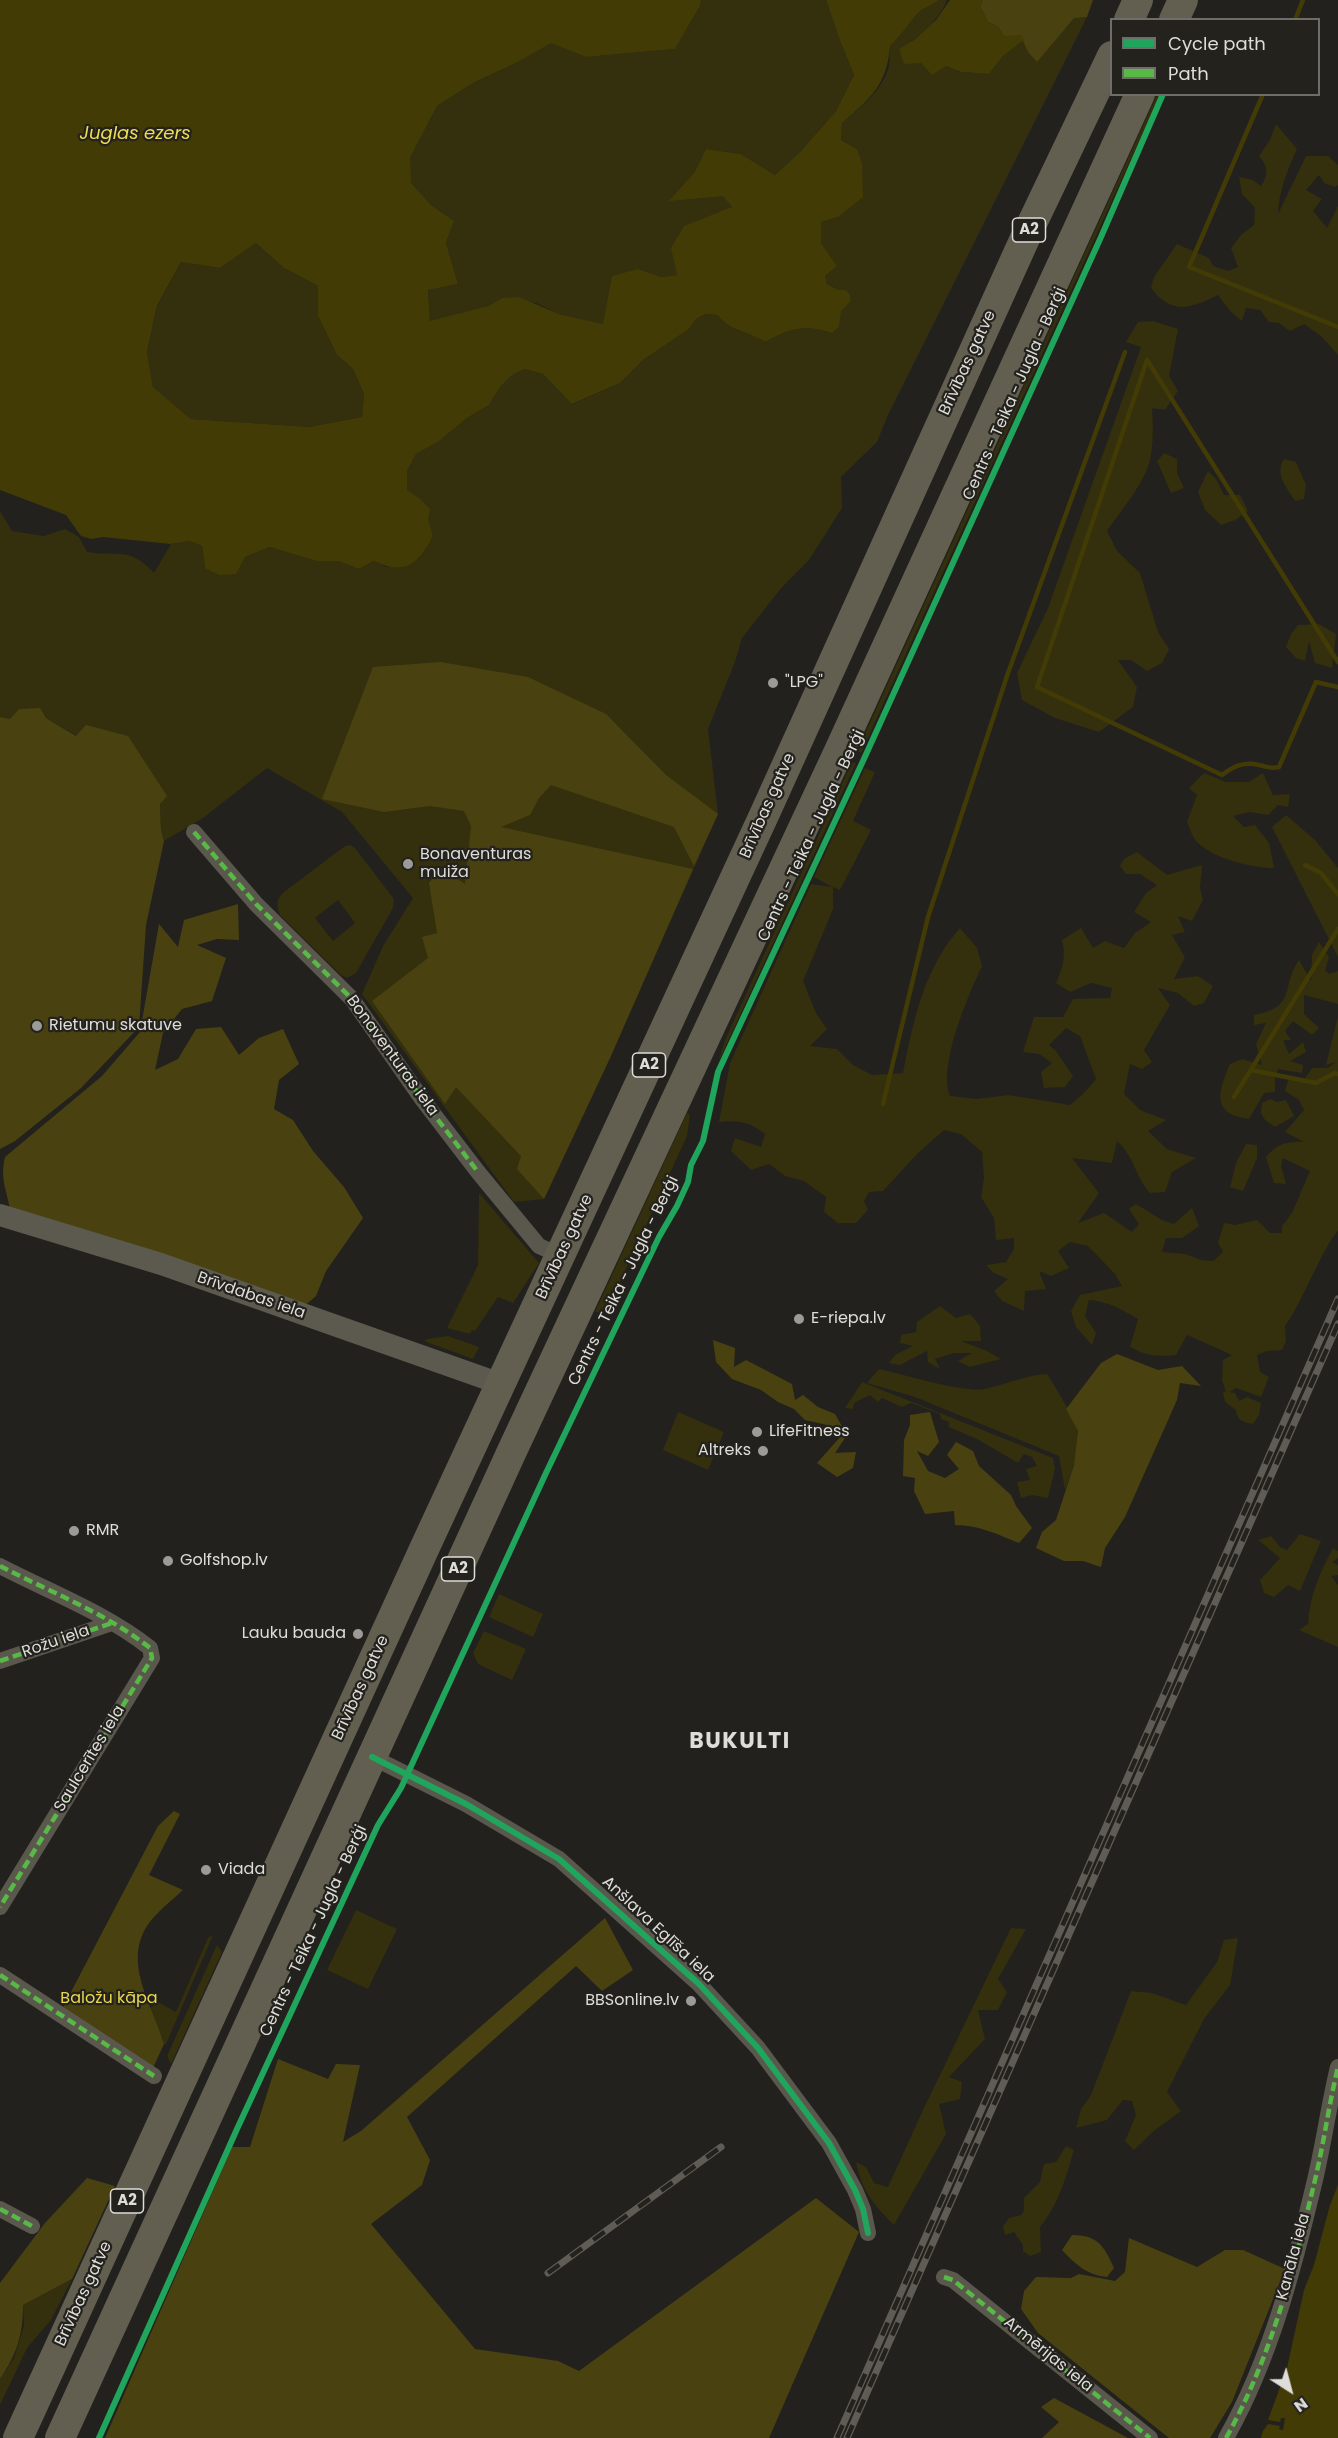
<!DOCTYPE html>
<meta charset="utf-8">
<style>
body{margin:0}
#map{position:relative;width:1338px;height:2438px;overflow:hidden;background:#22211e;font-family:Poppins,sans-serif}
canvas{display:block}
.legend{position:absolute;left:1110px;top:18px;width:210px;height:78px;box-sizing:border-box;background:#23221d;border:2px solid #6e6d69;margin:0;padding:8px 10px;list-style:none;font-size:18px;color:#deddda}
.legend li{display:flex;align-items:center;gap:12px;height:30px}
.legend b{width:30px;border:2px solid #6e6d69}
.north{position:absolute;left:1260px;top:2360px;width:60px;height:60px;-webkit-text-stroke:4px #23221d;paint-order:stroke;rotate:144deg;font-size:16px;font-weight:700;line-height:24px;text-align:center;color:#deddda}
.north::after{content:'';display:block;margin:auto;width:21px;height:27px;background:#deddda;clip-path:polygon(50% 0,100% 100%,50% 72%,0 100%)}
</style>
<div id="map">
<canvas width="1338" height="2438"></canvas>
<ul class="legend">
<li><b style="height:8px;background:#20a55d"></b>Cycle path</li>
<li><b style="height:8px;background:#58b947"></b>Path</li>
</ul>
<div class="north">N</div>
</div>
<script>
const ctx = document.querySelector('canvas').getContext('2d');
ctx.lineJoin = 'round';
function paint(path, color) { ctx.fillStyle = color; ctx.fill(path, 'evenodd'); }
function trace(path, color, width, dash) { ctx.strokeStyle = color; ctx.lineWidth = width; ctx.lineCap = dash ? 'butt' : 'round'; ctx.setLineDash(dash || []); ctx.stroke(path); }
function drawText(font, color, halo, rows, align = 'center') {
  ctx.font = font + ' Poppins,sans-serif'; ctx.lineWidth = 4.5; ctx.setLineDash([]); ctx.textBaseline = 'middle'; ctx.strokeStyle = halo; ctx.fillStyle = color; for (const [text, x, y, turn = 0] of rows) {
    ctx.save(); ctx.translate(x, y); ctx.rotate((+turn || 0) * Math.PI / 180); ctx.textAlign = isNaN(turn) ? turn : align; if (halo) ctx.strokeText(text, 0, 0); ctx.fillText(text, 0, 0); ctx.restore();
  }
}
paint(new Path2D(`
 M701 0H826L839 38 854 75 836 111 800 152 775 175 741 154 706 149 694 173 724 196 732 207 677 275 661 277 638 269 603 324 559 314 536 303 502 298 488 306 430 322 428 290 458 284 446 243 454 221 431 205 410 183V158L437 106 473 83 518 62 551 42 586 57 675 49 700 6Z
 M939 0H947C938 22 919 36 899 50L921 63 946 66 961 72 989 74 1003 56 1024 40 1028 52 1037 61 1074 17H1087L888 415 877 442 841 477 842 508 809 560 782 587 742 638 735 662 708 729 718 814 610 1058 544 1199 514 1202 362 994 383 946 413 898 342 812 267 768 203 818 164 841 161 830 160 804 77 736 46 718 10 719 0 717V511L12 531 44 536 65 529 79 537 87 552C119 557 129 546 154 573L171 544 190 541 202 546 205 568 245 557 270 547 316 561H338L359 569 375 561 386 567 419 558 433 536 419 498 407 491V471L416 454 438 442 467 418 489 405 500 387 512 375 525 369 543 374 573 404 620 383 643 360 689 329 696 319 705 314 718 315 739 331 754 335 765 342C790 328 803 324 832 333L841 311 851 301 850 295 827 284 825 276 837 266 821 243V222L838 217 857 149 841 140 842 123C860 108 883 90 889 66 890 60 889 53 890 46 901 36 908 24 918 13 924 7 932 6 939 0Z
 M1157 95H1160L861 753 857 751Z
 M1276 124 1297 149C1287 171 1279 191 1278 214L1306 156H1328L1338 165V185L1335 187 1324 183 1319 175 1306 190 1322 199 1313 211 1327 228 1338 206V355L1321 336 1304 324 1290 331 1279 323 1269 322 1260 310 1246 308 1242 321 1230 311 1218 295C1191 308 1172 316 1151 288L1154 277 1177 244 1209 258 1213 266 1228 271 1238 267 1231 248 1241 235 1254 225 1255 208 1242 194 1239 177 1253 180 1261 186C1269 173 1268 167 1259 156L1270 140Z
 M256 243 284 268 318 286V316L337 355 353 369 364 394 363 417 309 427 191 419 153 387 147 352 157 307 181 262 220 268Z
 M1153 321 1178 329 1169 376 1178 391 1165 410 1152 408C1153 426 1154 446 1149 464 1141 488 1121 510 1107 531L1117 551 1140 573 1158 632 1169 649 1162 663 1147 671 1131 660H1118L1137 687 1133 707 1099 732 1055 718 1022 700 1017 673 1048 608 1141 347 1126 342 1138 322Z
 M1164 453 1177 459V473L1184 488 1171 493 1157 461Z
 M1284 459 1296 462 1306 485 1304 499 1295 501C1287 488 1274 473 1284 459Z
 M1208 471 1216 479 1224 495H1240L1248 511 1235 520 1221 525 1205 510 1198 492Z
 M1319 624 1336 634 1332 668 1315 663 1309 641 1305 661 1296 658 1286 647 1291 634 1298 625Z
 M852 762 856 763 718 1063 725 1040Z
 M865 768 875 772 853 821 871 830 840 890 833 887V909L803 981 816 1013 827 1029 810 1046 837 1049 853 1065 872 1075 903 1073C913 1022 924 968 960 928L977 948 982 966C968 996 938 1065 950 1096L977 1099 1009 1095 1070 1105 1085 1092 1096 1079 1080 1036 1066 1028 1049 1045 1056 1051 1073 1076 1065 1087 1044 1088 1041 1072 1052 1063 1039 1054 1023 1052 1034 1017H1063L1073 999 1110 998 1112 988 1091 983 1070 992 1056 983C1063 967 1066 957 1062 940L1081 928 1093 948 1105 941 1124 948 1135 933 1151 922 1134 912 1146 893 1157 885 1140 874H1126L1120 866 1124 859 1137 852 1167 875 1202 865 1200 888 1203 900 1192 921 1178 916 1185 932 1172 935 1185 957 1174 979 1198 976 1213 986 1204 1003 1194 1006 1178 993 1158 988 1170 1005 1144 1050 1152 1062 1142 1069 1130 1064 1124 1094 1140 1110 1166 1120 1148 1131 1167 1149 1196 1158 1172 1172 1165 1192 1150 1193C1134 1175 1136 1159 1117 1141L1112 1163 1072 1158 1099 1193 1078 1223 1104 1213 1132 1232 1139 1224 1129 1209 1136 1204 1162 1220 1174 1224 1192 1208 1199 1226 1182 1238H1166L1162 1252 1185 1254 1201 1260 1213 1261 1223 1252 1218 1243 1224 1223 1235 1225 1257 1220 1270 1233H1282V1226L1292 1213 1310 1171 1283 1158 1281 1166 1286 1184 1274 1183 1266 1157C1276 1144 1288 1141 1304 1142L1285 1132 1304 1110 1299 1100 1285 1091 1289 1077 1304 1080 1312 1068H1328L1336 1062 1326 1065 1338 1016V1230C1316 1260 1306 1296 1285 1326L1286 1341 1282 1350 1267 1351 1257 1355 1260 1372 1269 1377 1261 1397 1236 1388 1230 1392 1235 1393 1239 1401 1247 1397 1261 1403 1259 1415 1253 1424C1243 1422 1237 1421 1236 1410L1225 1402 1223 1392H1226L1222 1380 1223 1360 1232 1355 1187 1335 1176 1355C1154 1357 1149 1356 1130 1347L1138 1319C1123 1310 1107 1301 1089 1300L1085 1316 1096 1333 1092 1345 1076 1327 1071 1311 1080 1295 1122 1286 1115 1274 1088 1246 1070 1242 1058 1251 1069 1268 1051 1276 1039 1271 1046 1289 1025 1291 1024 1311 1002 1301 994 1291 1008 1279 994 1273 986 1265 1006 1262 1014 1249V1238L996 1240 994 1218 981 1197 984 1178 982 1152 961 1134 944 1130 917 1154 883 1191 869 1192 864 1201 868 1210 856 1223H838L824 1212 826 1197 804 1181 785 1176 769 1164 751 1170 731 1151 735 1138 761 1147 765 1134C750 1122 737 1120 719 1122L730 1063 811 884 832 887 814 877Z
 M1204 773 1226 782H1249L1263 773 1273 795 1290 794 1288 807 1278 805 1268 815 1249 812 1233 816 1244 827 1255 825 1269 843 1274 868C1252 868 1215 859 1198 843 1193 839 1190 829 1187 822L1197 795 1189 788Z
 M1286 815 1315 840 1338 868V957L1272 827Z
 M350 845 355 848 394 899 393 908 356 973 347 978 341 975 280 915C276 904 276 900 284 892L345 846ZM338 900 355 923 333 941 315 918Z
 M1319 942 1329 957 1325 970 1329 974 1338 971V1004L1304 995V1014L1319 1028 1312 1035 1293 1021 1285 1031 1291 1040H1283L1289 1054 1303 1042 1306 1052 1290 1061 1303 1065 1302 1073 1278 1069 1275 1078V1092L1264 1093 1249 1119C1211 1114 1218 1092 1230 1064L1242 1059 1262 1065 1256 1044 1266 1023 1254 1025V1015C1298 1007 1280 987 1299 960L1311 981 1312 955Z
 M1270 1099 1277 1102 1286 1100 1294 1116 1275 1127 1265 1120 1261 1113 1262 1103Z
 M687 1113 690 1115 687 1136 615 1293 600 1312H595Z
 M1246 1144 1257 1145V1158L1243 1191 1230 1187 1236 1163Z
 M479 1193 539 1263 513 1303 498 1297 475 1331 472 1330 470 1334 447 1328 478 1265Z
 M940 1306 956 1318 970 1314 980 1326 981 1341H961L987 1351 1001 1359 970 1367 958 1361 972 1353H954L935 1359 940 1369 928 1362 927 1351 900 1365 889 1363 895 1355 913 1346 900 1343 901 1335 916 1332 917 1322Z
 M448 1336 479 1347 473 1359 424 1341 427 1339Z
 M879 1369C902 1374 964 1393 984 1389 1005 1385 1025 1375 1047 1374 1054 1385 1077 1421 1078 1433 1079 1453 1072 1472 1065 1490L1059 1456 915 1397 867 1383Z
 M862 1382 1053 1458 1055 1469 1048 1498 1032 1495 1021 1498 1017 1482 1030 1480 1026 1469 1037 1466 1032 1457 1024 1454 1018 1463 977 1439 949 1427V1422L941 1419 940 1414 911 1403 902 1407 882 1398 878 1402 870 1395 854 1403 853 1409 845 1408Z
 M678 1412 724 1432 708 1470 663 1450Z
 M1300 1534 1321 1541 1300 1591 1288 1585 1274 1597 1264 1593 1260 1580 1280 1558 1258 1540 1271 1536 1280 1547 1287 1550Z
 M1333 1548 1338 1551V1558L1332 1562 1338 1565V1575L1331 1576 1338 1585V1647L1299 1630 1308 1624C1309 1597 1320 1572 1333 1548Z
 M499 1594 543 1614 533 1637 489 1617Z
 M484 1631 526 1649 512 1680 478 1664 473 1653Z
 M356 1910 397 1929 368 1989 327 1970Z
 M1011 1928 1026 1929 998 1979 1007 1992 998 2010H978L985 2039 949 2077 962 2082 960 2099 939 2104 946 2134 894 2225C873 2204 862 2191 856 2162L866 2167 874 2183 888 2187 923 2110Z
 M213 1935 166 2044H164L150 2008 158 2002 176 2012 208 1938Z
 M1238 1938 1230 1985 1204 2019 1167 2092 1181 2111 1155 2130 1134 2150 1125 2141 1136 2115 1132 2101 1123 2100 1107 2120 1076 2128 1081 2109 1091 2095 1131 1991 1152 1993 1186 2005 1217 1962 1224 1940Z
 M217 1945 222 1952 171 2064 167 2056Z
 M1066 2146 1074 2150C1066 2177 1059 2204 1040 2227L1041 2252 1030 2256 1023 2251V2245L1014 2232 1005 2235 1003 2226 1009 2218 1021 2215 1024 2211V2198L1040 2182 1044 2164 1056 2162Z
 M72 2279 51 2320 27 2348 0 2405V2379L14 2358 24 2326 23 2305Z`), '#342f0c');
paint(new Path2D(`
 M982 0H1093L1087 17 1074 18 1037 62 1028 52 1021 36H1004L998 27 988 22 980 7Z
 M441 662 528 677 606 714 666 775 718 814 694 866 674 827 551 785 539 798 530 815 501 827 693 869 610 1058 544 1199 517 1169 521 1156 456 1087 445 1104 372 1001 428 958 422 937 437 933 429 883 441 868 465 884 471 826 464 811 430 806 384 812 322 799 373 667Z
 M40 708 46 718 76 736 86 725 128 736 167 796 160 804 161 830 164 841 146 925 139 1027 81 1088 15 1141 0 1149V717L10 719 19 709Z
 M238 904 239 940 217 939 197 945 226 958 212 1001 182 1009 163 1033 155 1070 178 1059 196 1029 221 1027 239 1055 259 1038 283 1029 299 1064 279 1080 274 1109 293 1120 313 1151 344 1187 363 1218 326 1271 316 1296 302 1308 10 1209C6 1188 0 1178 5 1157L102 1076 140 1032 159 924 178 947 184 920Z
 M713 1340 735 1348 734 1367 746 1360 792 1384 795 1400 803 1395 818 1407 835 1414 847 1435 835 1453 856 1452 853 1468 837 1477 817 1463 842 1435 836 1427 805 1420 794 1409 778 1402 761 1390 732 1379 716 1362Z
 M1117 1354 1158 1370 1182 1366 1201 1386 1180 1383 1177 1400 1125 1517 1105 1548 1101 1567 1083 1561H1064L1036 1548 1042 1532 1056 1520 1074 1465 1078 1431 1066 1409 1101 1363Z
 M930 1412 939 1442 928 1456 917 1451 928 1471 945 1478 959 1469 947 1455 956 1442 973 1451 979 1466 1011 1495 1016 1506 1032 1528 1019 1543C997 1534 978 1525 955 1525L954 1511 925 1514 914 1491 915 1478 903 1476 904 1440 910 1425V1415Z
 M174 1811 180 1814 149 1875 183 1890C172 1900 158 1911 149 1923 121 1962 153 2005 164 2044L153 2068 61 2011 158 1826Z
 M605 1918 633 1970 602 1991 576 1966 407 2117 430 2160 422 2185 371 2224 475 2349 558 2361 579 2371 816 2198 859 2232 769 2438H105L232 2147H250L278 2059 328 2079 336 2064 360 2065 343 2142 361 2131Z
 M87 2178 115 2186 72 2279 23 2305C23 2335 17 2354 0 2379V2283L45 2223Z
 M1072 2235C1098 2235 1104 2246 1114 2268L1107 2277C1087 2275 1076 2265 1062 2250Z
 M1129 2238 1197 2267 1225 2250H1243L1285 2269 1232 2402 1210 2438H1169L1038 2333 1021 2309 1024 2291 1036 2277 1071 2278 1079 2274 1115 2281 1125 2272Z
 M1054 2398 1128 2438H1042L1059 2422 1041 2407Z`), '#494210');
paint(new Path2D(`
 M0 0H701L700 6 675 49 586 57 551 43 518 62 473 83 437 106 410 158 411 183 431 205 454 221 446 243 458 284 428 290 430 321 488 306 502 298 519 297 559 314 603 324 612 276 638 269 661 277 677 275 671 248 684 226 732 207 723 196 669 201 694 173 706 149 741 154 775 175 800 152 836 111 854 75 839 38 826 0H939C932 6 924 7 918 13 908 24 901 36 890 46 887 85 870 99 842 123L841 140 857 149 862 164 863 197 838 217 821 222V243L837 266 825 276 827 284 839 290H846L850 295 851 301 841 311 839 326 832 333C804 324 790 328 765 342 749 331 730 332 718 315L705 314 696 319 689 329 643 360 620 383 572 404 543 374 525 369 512 375 500 387 489 405 467 418 438 442 416 454 407 471V490L419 498 430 509 428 519 433 536C418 564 406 576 374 561L359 569 338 561H316L270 547 245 557 236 574 219 575 205 568 202 546 190 541 171 544 103 537 91 539 81 536 66 515 0 490ZM256 243 284 268 318 286V316L337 355 353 369 364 394 362 417 309 427 191 419 153 387 147 352 157 306 181 262 220 268Z
 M950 0H982L980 7 988 22 998 27 1004 36 1021 35 1024 40 1003 56 989 74 961 72 946 66 932 75 921 63 904 64 899 49 915 39 936 20Z
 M1338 2185V2438H1261L1263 2431 1268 2424 1280 2426 1279 2429 1283 2430 1285 2418H1281L1280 2422 1268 2420 1287 2368 1304 2290 1314 2265 1330 2205Z`), '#433b05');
trace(new Path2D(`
 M1295 20 1303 0
 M1263 94 1189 267 1338 327
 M1338 662 1147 360 1037 687 1222 775C1234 766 1244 761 1259 765 1268 767 1271 769 1279 767L1316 682 1338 687
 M1305 865 1321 873 1338 894
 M1251 1070 1316 1083 1335 1073 1338 1074
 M1234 1097 1338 929
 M883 1104 928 917 1008 673 1125 352`), '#433b05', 4.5);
trace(new Path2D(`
 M194 832 256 904 352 999 422 1099 478 1172 539 1246 561 1256
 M0 1566C50 1592 106 1613 150 1648L152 1658 0 1907
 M0 1661 112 1623
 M372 1757 466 1804 559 1859 699 1984 758 2048 829 2143 855 2190 863 2209 868 2233
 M0 1975 154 2076
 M0 2209 32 2226
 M944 2277 953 2280 1150 2438
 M1226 2438C1271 2358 1294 2268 1315 2180 1324 2142 1329 2104 1338 2067`), '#5a584d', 16);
trace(new Path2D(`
 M0 1215 161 1264 501 1384`), '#5c5a4e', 22);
trace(new Path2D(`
 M1129 20 1138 0
 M1174 20 1183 0
 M18 2438 425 1547 765 813 1026 236 1112 56
 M60 2438 512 1451 839 751 1140 94`), '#625e50', 30);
const rail = new Path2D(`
 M548 2273 721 2147
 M837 2438 1338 1299
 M847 2438 1338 1324`);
trace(rail, '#5e5c55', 7);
trace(rail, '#23221d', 4.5, [14]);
trace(new Path2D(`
 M194 832 256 904 352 999 422 1099 478 1172
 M0 1566C50 1592 106 1613 150 1648L152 1658 0 1907
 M0 1661 112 1623
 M0 1975 154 2076
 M0 2209 32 2226
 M944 2277 953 2280 1150 2438
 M1226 2438C1271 2358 1294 2268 1315 2180 1324 2142 1329 2104 1338 2067`), '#58b947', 4.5, [9, 4.5]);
trace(new Path2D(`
 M372 1757 466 1804 559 1859 699 1984 758 2048 829 2143 855 2190 863 2209 868 2233
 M99 2438 237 2129 378 1825 401 1788 546 1473 659 1237 677 1206 688 1182 691 1165 703 1141 718 1072 863 761 1101 237 1163 94`), '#20a55d', 6);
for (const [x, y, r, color] of [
 [773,683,6,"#9c9b98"],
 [408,864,6,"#9c9b98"],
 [37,1026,6,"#9c9b98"],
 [799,1319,6,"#9c9b98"],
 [757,1432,6,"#9c9b98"],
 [763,1451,6,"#9c9b98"],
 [74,1531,6,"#9c9b98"],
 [168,1561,6,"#9c9b98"],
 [358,1634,6,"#9c9b98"],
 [206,1870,6,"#9c9b98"],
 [691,2001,6,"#9c9b98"]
]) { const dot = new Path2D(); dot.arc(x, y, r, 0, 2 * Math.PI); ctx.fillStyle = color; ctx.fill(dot); trace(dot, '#23221d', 2); }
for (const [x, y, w] of [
 [1029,230,33],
 [649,1065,33],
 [458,1569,33],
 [127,2201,33]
]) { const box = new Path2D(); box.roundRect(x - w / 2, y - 12, w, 24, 4.5); ctx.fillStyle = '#23221d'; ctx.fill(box); trace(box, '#deddda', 1.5); }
drawText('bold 15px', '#deddda', null, [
 ["A2",1029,230],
 ["A2",649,1065],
 ["A2",458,1569],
 ["A2",127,2201]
]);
drawText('16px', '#deddda', '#23221d', [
 ["Brīvības gatve",968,363,-65],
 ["Centrs - Teika - Jugla - Berģi",1015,394,-66],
 ["Brīvības gatve",768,806,-66],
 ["Centrs - Teika - Jugla - Berģi",812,836,-65],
 ["Bonaventuras iela",392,1056,54],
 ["Brīvības gatve",565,1247,-65],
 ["Centrs - Teika - Jugla - Berģi",624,1281,-64],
 ["Brīvdabas iela",251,1296,19],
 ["Rožu iela",56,1642,-19],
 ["Brīvības gatve",361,1688,-65],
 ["Saulcerītes iela",90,1759,-59],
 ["Anšlava Eglīša iela",658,1930,43],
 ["Centrs - Teika - Jugla - Berģi",314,1931,-65],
 ["Kanāla iela",1294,2257,-75],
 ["Brīvības gatve",84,2294,-65],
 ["Armērijas iela",1048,2355,39]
]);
drawText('16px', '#deddda', '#23221d', [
 ["\"LPG\"",785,683],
 ["Bonaventuras",420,855],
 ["muiža",420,873],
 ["Rietumu skatuve",49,1026],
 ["E-riepa.lv",811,1319],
 ["LifeFitness",769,1432],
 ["Altreks",751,1451,"right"],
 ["RMR",86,1531],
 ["Golfshop.lv",180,1561],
 ["Lauku bauda",346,1634,"right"],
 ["Viada",218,1870],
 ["BBSonline.lv",679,2001,"right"]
], 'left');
drawText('16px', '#ead74f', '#23221d', [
 ["Baložu kāpa",109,1999]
]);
drawText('italic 18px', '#efdc55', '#23221d', [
 ["Juglas ezers",135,134]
]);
ctx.letterSpacing = '1.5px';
drawText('bold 22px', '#deddda', '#23221d', [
 ["BUKULTI",740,1742]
]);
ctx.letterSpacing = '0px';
</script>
